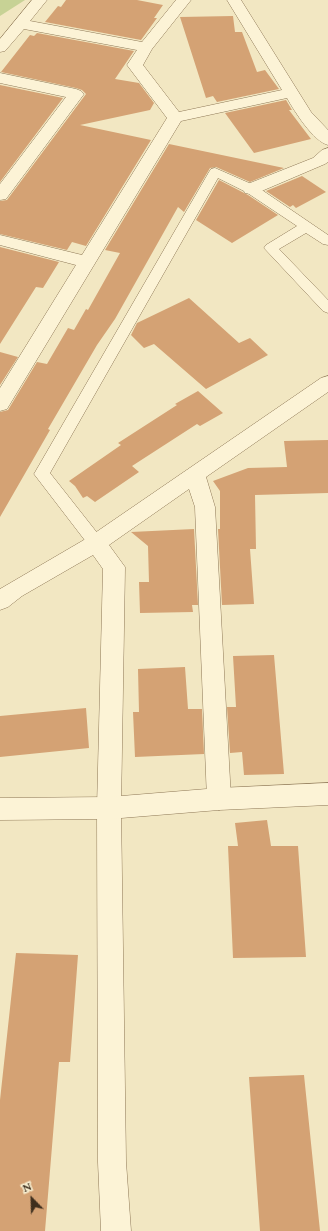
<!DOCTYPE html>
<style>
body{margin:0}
#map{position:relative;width:328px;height:1231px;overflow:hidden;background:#f2e7c2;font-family:Spectral,serif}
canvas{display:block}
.north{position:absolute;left:12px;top:1179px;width:40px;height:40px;-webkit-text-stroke:3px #f9f0d2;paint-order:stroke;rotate:337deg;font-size:11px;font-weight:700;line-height:16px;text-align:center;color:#3d2e1d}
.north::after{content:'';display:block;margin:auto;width:14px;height:18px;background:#3d2e1d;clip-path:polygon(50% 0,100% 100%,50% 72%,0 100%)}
</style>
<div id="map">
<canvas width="328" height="1231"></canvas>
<div class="north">N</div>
</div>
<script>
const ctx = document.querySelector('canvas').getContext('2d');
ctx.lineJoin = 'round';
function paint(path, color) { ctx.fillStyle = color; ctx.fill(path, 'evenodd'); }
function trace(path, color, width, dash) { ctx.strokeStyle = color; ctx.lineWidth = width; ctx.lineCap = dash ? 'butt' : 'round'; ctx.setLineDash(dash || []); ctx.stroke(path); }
paint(new Path2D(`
 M0 0H25L0 16Z`), '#c7d295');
paint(new Path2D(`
 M66 0H137L163 5 154 18H157L141 40 45 22 58 6 61 7Z
 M233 16 235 32H242L257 72 265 70 279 89 217 102 213 96 206 98 180 17Z
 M37 33 134 51 115 79 139 83 154 103 150 110 80 125 151 140 86 246 72 242 67 250 0 234V201L7 200 86 94 82 90 76 88 1 72 30 35 34 36Z
 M0 85 63 98 0 182Z
 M286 100 292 110H289L311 139 254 153 225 113Z
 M169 144 284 168 250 182 216 167 210 168 184 212 178 207 115 319 97 345 48 429 50 430 0 517V412L8 410 37 362 47 364 68 328 74 330 86 309 88 310 120 253 105 250Z
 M302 176 326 192 296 208 293 205 290 207 266 191Z
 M219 180 248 195 278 215 232 243 196 220Z
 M0 247 59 262 43 288 36 287 0 344Z
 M189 298 239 343 250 338 268 355 206 389 154 344 144 348 131 335 137 323Z
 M0 352 18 357 0 385Z
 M198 391 223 413 200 426 197 424 132 466 139 472 95 502 87 496 83 498 75 486 69 481 121 445 118 443 177 405 175 404Z
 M328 440V493L255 495 256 549H250L254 604 222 605 218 529H220V491L213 481 248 468 287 467 284 441Z
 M194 529 198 605H192L193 612 140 613 139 582H149L148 546 131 532Z
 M274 655 284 774 244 775 242 752 230 753 227 707H236L233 656Z
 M185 667 188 709H202L204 754 135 757 133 712H139L138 669Z
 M86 708 89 748 0 757V716Z
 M267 820 271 846H298L306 957 233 958 228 846H238L235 823Z
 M16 953 78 955 70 1062H59L45 1231H0V1100Z
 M304 1075 320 1231H260L249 1077Z`), '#d4a274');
const service = new Path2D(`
 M215 168 256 186 328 235V245L323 244 306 233 279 249 328 300V313L323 311 264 248 266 245 297 226 246 192 218 178 50 473 102 539 104 543 102 547 96 549 90 547 34 474 209 172 211 169Z`);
const minor = new Path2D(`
 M32 0H47L30 21 142 42 176 0H191L152 49 143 65 179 112 282 90 227 0H241L311 112 328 130V145C313 141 295 112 287 98L181 121 7 409 0 411V388L76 265 0 245V235L82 255 167 118 127 65 137 50 24 29 5 51 0 52V39Z
 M0 73 76 89 81 91 84 94 6 199 0 200V184L66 97 0 83Z
 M328 148V162L325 164 257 193 251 194 245 193 243 189 245 185 313 158 322 150Z
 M328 376V392L206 477 215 507 231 799 228 807 219 810 210 807 207 799 195 507 189 489 109 545 125 567 121 808 126 1162 131 1231H101L98 1162 97 808 103 569 93 555 22 596 8 607 0 610V589L89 537 321 378Z`);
const tertiary = new Path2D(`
 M328 783V805L219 810 109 819 0 820V798L109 797 219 788Z`);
trace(service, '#8e7857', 1);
trace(minor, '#8e7857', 1);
trace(tertiary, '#8e7857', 1);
paint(service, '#fcf3d6');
paint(minor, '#fcf3d6');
paint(tertiary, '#fcf3d6');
</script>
